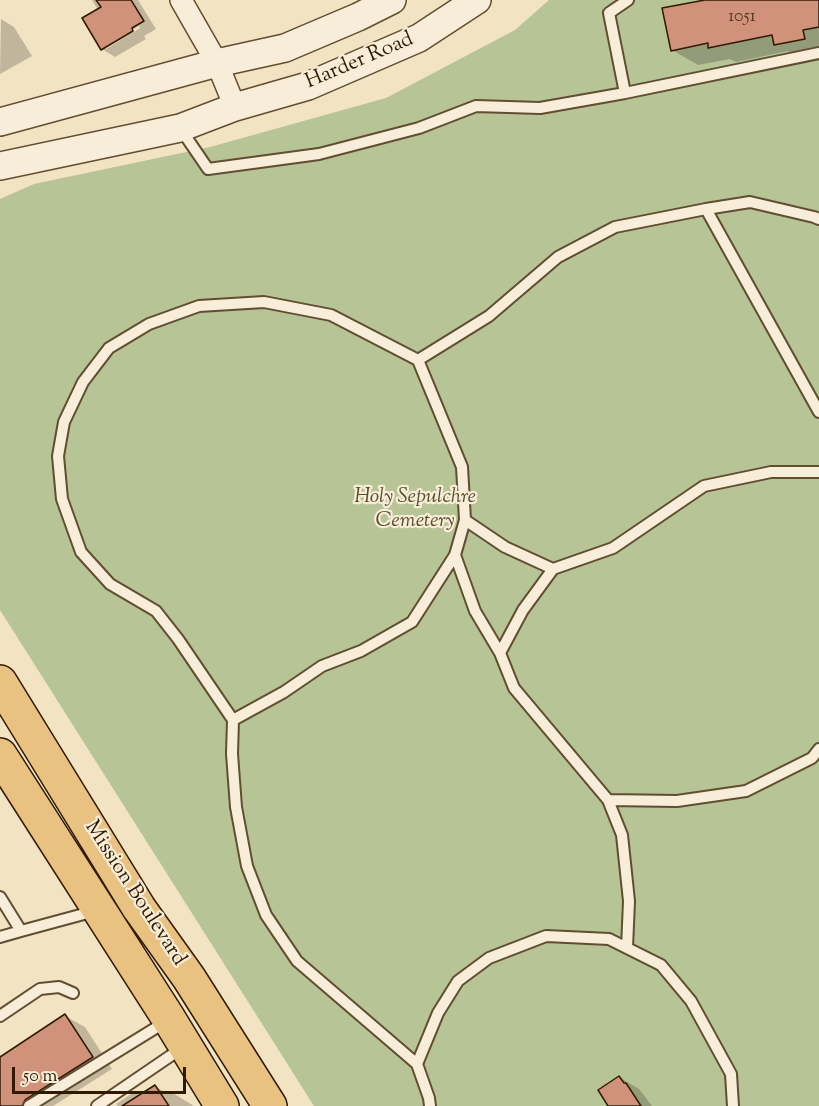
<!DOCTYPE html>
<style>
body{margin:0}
#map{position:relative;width:819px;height:1106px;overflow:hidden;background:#f2e3c3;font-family:"Sorts Mill Goudy",serif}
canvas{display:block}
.scale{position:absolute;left:12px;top:1067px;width:174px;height:27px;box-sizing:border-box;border:3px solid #311b00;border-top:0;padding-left:8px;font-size:18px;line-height:21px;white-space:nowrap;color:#311b00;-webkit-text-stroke:4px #f7edd8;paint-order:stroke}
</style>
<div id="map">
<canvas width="819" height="1106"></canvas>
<div class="scale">50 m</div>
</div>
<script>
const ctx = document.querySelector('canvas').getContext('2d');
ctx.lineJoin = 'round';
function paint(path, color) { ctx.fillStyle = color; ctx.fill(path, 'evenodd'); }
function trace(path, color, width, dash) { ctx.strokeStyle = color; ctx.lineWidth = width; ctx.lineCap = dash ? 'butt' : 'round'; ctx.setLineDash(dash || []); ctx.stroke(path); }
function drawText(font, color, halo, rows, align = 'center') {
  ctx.font = font + ' "Sorts Mill Goudy",serif'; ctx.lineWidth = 4.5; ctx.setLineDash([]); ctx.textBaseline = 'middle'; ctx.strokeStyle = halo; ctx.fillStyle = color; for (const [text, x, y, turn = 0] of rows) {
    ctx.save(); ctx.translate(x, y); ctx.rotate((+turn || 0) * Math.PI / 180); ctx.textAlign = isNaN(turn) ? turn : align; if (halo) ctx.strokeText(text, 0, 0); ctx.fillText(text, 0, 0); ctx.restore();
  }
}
paint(new Path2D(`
 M549 0H819V1106H314L0 610V199L34 184 210 147 386 98 515 30Z`), '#b7c496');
paint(new Path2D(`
 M92 0H138L156 29 144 36 146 39 115 57 102 49 98 10ZM139 26 140 28 106 49V45Z
 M699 0H819V56L802 59 788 51 736 62 730 59 698 65 672 50 699 3Z
 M1 19 14 27 32 56 0 74Z
 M65 1016 85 1027 112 1069 53 1106H0V1063Z
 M619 1077 639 1089 652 1106H610Z
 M155 1086 168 1094 171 1092 194 1106H118L116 1104 134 1092 140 1096Z`), '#0003');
const building = new Path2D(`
 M96 0H131L144 21 132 28 133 31 101 50 82 18 101 7Z
 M705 0H819V27L803 30 805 39 774 45 772 35 708 48V43L671 51 662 8Z
 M65 1014 93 1057 25 1100 22 1106H0V1057Z
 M619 1076 624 1083H626L641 1106H608L598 1090Z
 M155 1085 169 1106H122Z`);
paint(building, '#d1927b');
trace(building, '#311b00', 1.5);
const service = new Path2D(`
 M625 93 819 53
 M180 128 208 169 319 154 419 128 476 106 540 108 625 93 609 13 628 0
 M706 209 819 412
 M418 360 489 316 558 257 615 227 706 209 750 202 814 217 819 219
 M455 555 475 611 500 653 523 610 553 569 505 547 465 520
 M553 569 613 548 704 486 771 472H819
 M500 653 514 688 608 800 622 835 629 901 627 948
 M233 720 284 692 322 666 361 651 412 622 455 555 465 520 462 467 418 360 331 315 264 302 199 306 149 324 109 348 83 382 64 422 58 456 62 499 81 552 110 584 156 611 178 639 233 720 232 754 236 807 247 866 266 915 297 961 417 1064 429 1098 430 1106
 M608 800 677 801 746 791 812 758 819 749
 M0 897 21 931 95 911
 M0 937 21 931
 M0 1016 40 989 59 987 73 993
 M417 1064 438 1013 458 981 489 958 546 936 609 939 661 965 691 1001 731 1074 733 1106
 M29 1106 167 1021
 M97 1106 182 1048`);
const minor = new Path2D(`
 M181 0 217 63 235 107`);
const tertiary = new Path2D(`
 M0 122 217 63 285 48 358 17 392 0
 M0 166 180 128 235 107 308 86 419 38 477 0`);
const primary = new Path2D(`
 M0 682 139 908 189 978 270 1106
 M0 755 169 1019 222 1106`);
trace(service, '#614d31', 14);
trace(minor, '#614d31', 24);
trace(tertiary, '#614d31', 30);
trace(primary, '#311b00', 36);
trace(service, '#f7edd8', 10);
trace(minor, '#f7edd8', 21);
trace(tertiary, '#f7edd8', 27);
trace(primary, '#e9c282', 33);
drawText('18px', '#59391f', null, [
 ["1051",742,18]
]);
drawText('21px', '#311b00', '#f7edd8', [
 ["Harder Road",360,62,-23],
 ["Mission Boulevard",134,894,57]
]);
drawText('italic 21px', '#594e2d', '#f7edd8', [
 ["Holy Sepulchre",415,498],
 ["Cemetery",415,522]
]);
</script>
